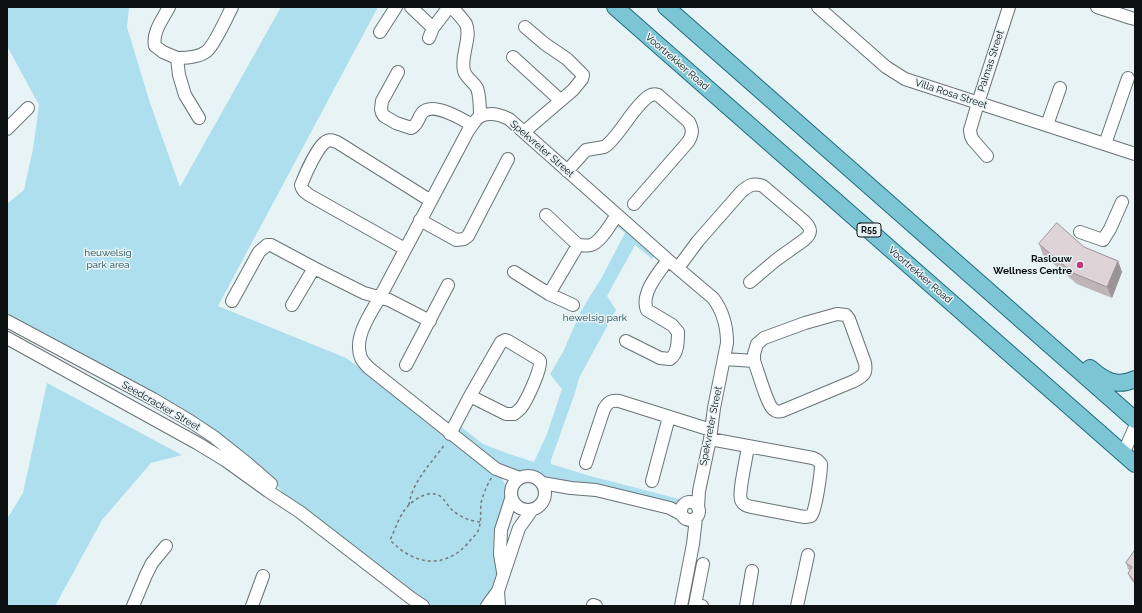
<!DOCTYPE html>
<style>
body{margin:0}
#map{position:relative;width:1142px;height:613px;overflow:hidden;background:#e8f3f6;font-family:Raleway,sans-serif}
canvas{display:block}
.frame{position:absolute;inset:0;border:8px solid #0d1112;pointer-events:none}
</style>
<div id="map">
<canvas width="1142" height="613"></canvas>
<div class="frame"></div>
</div>
<script>
const ctx = document.querySelector('canvas').getContext('2d');
ctx.lineJoin = 'round';
function paint(path, color) { ctx.fillStyle = color; ctx.fill(path, 'evenodd'); }
function trace(path, color, width, dash) { ctx.strokeStyle = color; ctx.lineWidth = width; ctx.lineCap = dash ? 'butt' : 'round'; ctx.setLineDash(dash || []); ctx.stroke(path); }
function drawText(font, color, halo, rows, align = 'center') {
  ctx.font = font + ' Raleway,sans-serif'; ctx.lineWidth = 3; ctx.setLineDash([]); ctx.textBaseline = 'middle'; ctx.strokeStyle = halo; ctx.fillStyle = color; for (const [text, x, y, turn = 0] of rows) {
    ctx.save(); ctx.translate(x, y); ctx.rotate((+turn || 0) * Math.PI / 180); ctx.textAlign = isNaN(turn) ? turn : align; if (halo) ctx.strokeText(text, 0, 0); ctx.fillText(text, 0, 0); ctx.restore();
  }
}
paint(new Path2D(`
 M7 7H129L127 27 150 103 180 187 281 7H378L218 306 346 358 450 433 455 422 483 444 509 454 534 462 547 434 562 389 550 374 563 352 581 311 602 277 625 233 615 225 622 219 659 252 652 259 635 245 607 296 616 310 579 378 575 393 551 460V464L590 476 679 499 684 504 670 508 539 479 532 476 520 478 496 469 510 492 498 591 481 606H429L297 510 274 482 220 436 7 319V204L24 190 33 149 39 105 7 46Z
 M47 383 182 455 151 463 102 520 55 606H7V519L23 493Z`), '#addfee');
const minor = new Path2D(`
 M169 7C163 19 152 32 155 46L163 52 177 58 179 75 185 95 199 118
 M411 7 433 28
 M452 7C456 12 462 18 466 24 472 37 460 56 464 71 466 78 473 81 477 88 480 96 480 108 480 116
 M818 7 886 67 905 79 1135 154
 M1097 7 1131 18 1135 19
 M380 32 396 7
 M429 38 433 28 449 7
 M513 57 560 100
 M177 58C187 58 200 57 207 51 215 44 227 17 232 7
 M398 72 382 101 381 109 382 113 384 116 396 123 411 128C418 125 418 118 422 113 432 101 462 119 472 125
 M1047 125 1060 88
 M7 129 28 108
 M524 132 573 90 582 79 583 75 567 59 545 44 525 27
 M1105 144 1128 78
 M987 156 973 140 971 136 970 130 978 103 1009 7
 M567 171 586 150 604 147 607 145C622 132 633 107 649 96 652 94 655 94 658 95L689 122C693 130 693 134 688 142L634 204
 M546 215 578 245
 M420 220 456 240 464 239 468 236 508 159
 M1080 232 1103 240 1110 229 1122 202
 M405 249 309 195 304 191 302 188 301 185C305 175 318 145 327 141 331 139 333 141 337 142L431 201
 M678 268 698 241 741 192C748 186 753 182 763 186L804 221C812 229 812 233 804 240L776 260 750 282
 M514 272 549 294 573 305
 M549 294 578 245C582 245 587 246 591 245 601 242 611 223 617 215
 M232 301 259 252 267 245H271L314 268 364 293 389 300 430 321
 M292 305 314 268
 M837 314 846 315 849 319 865 363C867 374 863 376 854 381L782 411C778 412 776 412 773 409 767 404 758 371 754 361V354L757 344 764 338 805 323Z
 M7 321 153 399 190 421 214 437 248 464 271 484
 M7 338 197 443 225 460 268 491 300 512 411 598 423 606
 M626 341 660 358 670 359C678 354 678 341 678 332L672 325 647 310C640 294 659 272 668 260
 M725 359 754 361
 M406 365 448 285
 M450 434 470 396 501 342 505 340 508 341 538 359 540 361C541 370 527 400 521 408 519 410 517 412 514 414H506L470 396
 M710 439 813 458 817 460 821 464C821 473 816 510 811 516L805 517 799 516 752 507C747 506 743 505 741 500 738 493 747 456 748 446
 M1123 454 1135 427
 M586 463 604 409C608 402 611 400 619 401L711 430
 M511 493a17 17 0 1 1 34 0a17 17 0 1 1-34 0Z
 M520 478 496 469 369 368C366 365 363 362 361 358 353 338 370 314 380 297L468 131C472 126 476 118 481 116 490 112 501 115 509 119L668 260 713 298C723 311 727 326 727 343L714 408 710 439 699 491 698 508
 M652 481 669 417
 M542 483 571 488 596 490 670 508 681 514
 M681 511a9 9 0 1 1 18 0a9 9 0 1 1-18 0Z
 M503 572 500 554 501 530 511 499
 M593 605 596 606
 M133 606 146 575 152 563 166 546
 M252 606 263 576
 M487 606 498 591
 M499 606 498 591 519 528 532 510
 M681 606 693 544 696 518
 M702 606 695 605 703 564
 M746 606 752 571
 M797 606 808 555`);
const major = new Path2D(`
 M615 7 1135 464
 M666 7 1135 420
 M1090 368C1104 380 1116 388 1135 379`);
trace(minor, '#697376', 14);
trace(major, '#1d6d7f', 18);
trace(new Path2D(`
 M409 505C411 483 433 461 445 444
 M480 522C469 521 458 516 450 508 447 504 444 499 440 496 430 489 414 499 407 507 399 516 395 530 390 540 414 565 444 570 468 543 471 539 476 535 478 531 482 522 480 512 481 503 483 494 487 485 492 477`), '#72797b', 1.5, [3, 3]);
trace(minor, '#fff', 12);
trace(major, '#7cc5d5', 16);
paint(new Path2D(`
 M1039 244 1084 247 1118 261 1122 272 1112 298 1077 284 1043 255Z
 M1135 550V585L1130 578 1128 573 1130 570 1128 569 1126 563Z`), '#bfb5b8');
paint(new Path2D(`
 M1118 261 1122 272 1112 298 1107 287Z`), '#9b9496');
const building = new Path2D(`
 M1057 223 1084 247 1118 261 1107 287 1073 273 1039 244Z
 M1135 550V581L1133 580 1128 573 1132 567 1126 563Z`);
paint(building, '#ded3d6');
trace(building, '#9b9496', 1);
for (const [x, y, r, color] of [
 [1080,265,4,"#c23975"]
]) { const dot = new Path2D(); dot.arc(x, y, r, 0, 2 * Math.PI); ctx.fillStyle = color; ctx.fill(dot); trace(dot, '#e8f3f6', 1.5); }
for (const [x, y, w] of [
 [869,230,24]
]) { const box = new Path2D(); box.roundRect(x - w / 2, y - 7, w, 14, 3); ctx.fillStyle = '#e8f3f6'; ctx.fill(box); trace(box, '#0d1112', 1); }
drawText('bold 9px', '#0d1112', null, [
 ["R55",869,230]
]);
drawText('10px', '#0d1112', '#e8f3f6', [
 ["Palmas Street",991,61,-72],
 ["Voortrekker Road",677,62,41],
 ["Villa Rosa Street",951,94,18],
 ["Spekvreter Street",542,149,41],
 ["Voortrekker Road",920,275,41],
 ["Seedcracker Street",161,406,30],
 ["Spekvreter Street",711,426,-79]
]);
drawText('10px', '#1c4a56', '#e8f3f6', [
 ["heuwelsig",108,253],
 ["park area",108,265],
 ["hewelsig park",595,318]
]);
drawText('bold 10px', '#0d1112', '#e8f3f6', [
 ["Raslouw",1072,259],
 ["Wellness Centre",1072,271]
], 'right');
</script>
